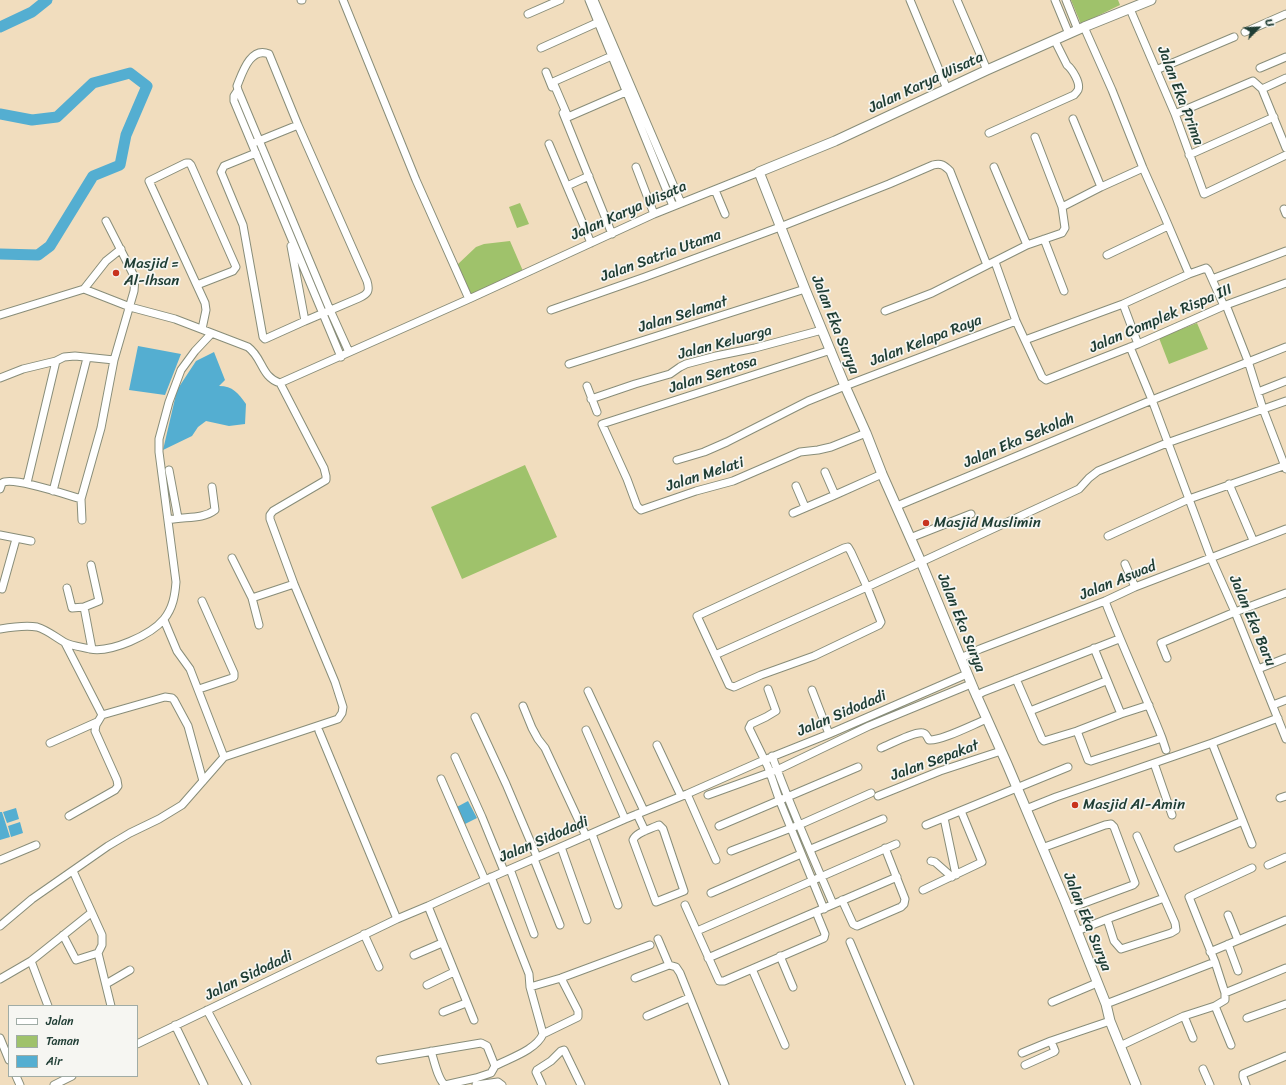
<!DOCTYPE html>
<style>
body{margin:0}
#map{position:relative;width:1286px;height:1085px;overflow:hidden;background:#f1ddbe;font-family:Sriracha,sans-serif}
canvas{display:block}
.legend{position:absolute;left:8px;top:1005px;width:130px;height:72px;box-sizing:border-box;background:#f6f6f2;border:1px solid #a0aca6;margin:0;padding:5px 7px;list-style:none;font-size:12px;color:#1f3d34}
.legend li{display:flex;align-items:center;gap:8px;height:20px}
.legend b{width:20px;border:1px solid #a0aca6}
.north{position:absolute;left:1238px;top:8px;width:40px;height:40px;-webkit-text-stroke:3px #f6f6f2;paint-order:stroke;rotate:66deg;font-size:11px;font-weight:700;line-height:16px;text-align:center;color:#1f3d34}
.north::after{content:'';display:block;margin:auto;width:14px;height:18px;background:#1f3d34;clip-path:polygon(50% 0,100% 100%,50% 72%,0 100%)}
</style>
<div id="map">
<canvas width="1286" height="1085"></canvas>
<ul class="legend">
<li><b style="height:5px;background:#fff"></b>Jalan</li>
<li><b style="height:11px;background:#9fc26b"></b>Taman</li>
<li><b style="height:11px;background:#54aed1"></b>Air</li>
</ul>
<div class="north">U</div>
</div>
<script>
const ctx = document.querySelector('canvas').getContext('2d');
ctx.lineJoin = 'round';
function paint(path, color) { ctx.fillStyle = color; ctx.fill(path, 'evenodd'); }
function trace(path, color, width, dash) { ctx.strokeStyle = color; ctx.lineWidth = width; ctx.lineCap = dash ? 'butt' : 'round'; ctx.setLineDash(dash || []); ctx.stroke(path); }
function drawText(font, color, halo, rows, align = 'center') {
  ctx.font = font + ' Sriracha,sans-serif'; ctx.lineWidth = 3.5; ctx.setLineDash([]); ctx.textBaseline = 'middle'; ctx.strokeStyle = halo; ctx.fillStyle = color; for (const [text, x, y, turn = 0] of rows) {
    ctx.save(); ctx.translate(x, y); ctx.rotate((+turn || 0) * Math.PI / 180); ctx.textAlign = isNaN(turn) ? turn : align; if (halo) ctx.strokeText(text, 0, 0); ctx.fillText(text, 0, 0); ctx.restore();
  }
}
paint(new Path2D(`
 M1071 0H1118L1120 5 1081 24Z
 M520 203 529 224 517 228 509 207Z
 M510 241 523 271 470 295 457 265 476 247 484 244Z
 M1197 323 1208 349 1169 364 1159 338Z
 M525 465 557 537 462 579 431 507Z`), '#9fc26b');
paint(new Path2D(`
 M138 346 181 354 165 395 129 390Z
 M214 352 225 380 219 386C233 386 238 393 246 404L245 424 229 426 206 421 198 427 192 436 163 450 177 390 196 361Z
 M468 801 477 818 465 824 455 808Z
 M16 808 19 819 7 823 3 812Z
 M0 812H2L10 837 0 840Z
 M20 822 23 833 11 837 8 826Z`), '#54aed1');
trace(new Path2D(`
 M0 27 32 12 47 0
 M0 114 32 120 57 117 93 83 130 73 147 86 126 135 120 165 93 176 50 246 38 255 0 254`), '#54aed1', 11);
const minor = new Path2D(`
 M301 0H302
 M343 0 416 180 469 299
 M589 0 673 206
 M594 0 681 203
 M910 0 947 89
 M957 0 987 70
 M1055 0 1069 34
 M1066 0 1078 30
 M1130 9 1175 114 1204 194 1286 155
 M528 14 560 0
 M1084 27 1112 90 1143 168 1163 213 1189 274
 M1245 32 1286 14
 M541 48 601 21
 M614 55 553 82 568 117 628 91
 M1260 68 1286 57
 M1156 70 1234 37
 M546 72 552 87
 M1262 89 1286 78
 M238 90 237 86C242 74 250 46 269 54L298 125 367 281C370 291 368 294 359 298L305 321 291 246
 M563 113 612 234
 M1175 114 1253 81 1262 89 1286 148
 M1073 119 1101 187
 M989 133 1074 95C1075 94 1077 92 1078 90 1081 83 1072 69 1067 65L1055 41
 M1035 137 1062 207
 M256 142 298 125
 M549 144 591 243
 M256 153 224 166 221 172 243 225 263 337 265 339 305 321
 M1189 155 1274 117
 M636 167 654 214
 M994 167 1027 245
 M567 186 589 176
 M715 190 725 214
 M1284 209 1286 214
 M1044 239 1064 291
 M1107 255 1168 226
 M995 262 1016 321 1042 377 1046 380 1138 344 1226 305 1286 283
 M1212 279 1286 251
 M197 285 233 271 236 267 191 165 189 163H186L149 181 205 303 206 310 202 329
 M84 289 106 261 121 249
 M1123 304 1138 344
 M1226 305 1248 361 1263 409 1286 469
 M551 310 645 277 780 227 889 184 933 165C941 163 944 165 950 171L987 265
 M885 311 932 293 1027 245 1062 233 1065 228 1062 207 1101 187 1143 168
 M0 315 84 289 130 307 175 319 248 347C263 358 261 377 280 383L469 299 654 214 759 172
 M1025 340 1123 304 1189 274 1206 268 1208 270 1224 306
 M1130 347 1152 400 1211 558 1235 612 1286 739
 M831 350 602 424 627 479 637 506 641 510 696 491 733 481 800 452 818 450 831 447 866 433
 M341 357 234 101V96L238 90 330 310 349 352
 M569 364 805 289
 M0 378 23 369 56 361 64 357 75 356 114 360
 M587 386 597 412
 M1258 392 1286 381
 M591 399 635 384 670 374 680 367 686 364 716 356 755 348 822 330
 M677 460 704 452 727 442 808 401 845 386 1016 321
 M169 470 178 518
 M825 472 835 495
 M27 483 56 361
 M1229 484 1253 540
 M796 486 805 507
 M0 489 2 483C12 476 67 495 81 499
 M53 491 87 358
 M897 506 1152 400 1286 347
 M793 513 835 495 882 474
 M82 520 81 499 101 428 114 360 134 291 135 278 132 272 106 221
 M168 520C184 516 202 520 215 510L212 487
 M0 535 31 541
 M1108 536 1189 499 1286 465
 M910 538 971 514
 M848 547 851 552 867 587 881 622 879 625 814 656 761 675 734 687 729 685 697 616 844 548Z
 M232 558 252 598 259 625
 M1125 564 1135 587
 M91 565 99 601 84 607 92 649
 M67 588 72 608 84 607
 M2 589 16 539
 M252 598 294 584
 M164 620 177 651 190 669 224 757
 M0 629C12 627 25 625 37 627 47 630 54 636 64 642 71 646 82 647 90 649 111 653 151 635 164 619 173 608 175 595 176 582L159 452V439L169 402 181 370 195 351 211 334
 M65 643 102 715
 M715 655 867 587 1079 489 1089 478 1098 471 1167 443 1286 401
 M961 658 980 649 1105 601 1135 587 1286 529
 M1167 658 1161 643 1235 612 1286 593
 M1258 669 1286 658
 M1016 679 1042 739 1044 741 1077 731 1121 714 1094 648
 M199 689 232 678 234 677V673L202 601
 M768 689 776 711 766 717 751 724 749 728 768 767 779 799 824 909
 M812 690 829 734
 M588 691 644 811
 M976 696 983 692 1119 639
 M1273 705 1286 700
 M523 706 532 728 538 739 545 748 586 836
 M1030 711 1106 681
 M1121 714 1149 705
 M475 717 506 784 537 857
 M586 730 625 819
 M319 731 397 919
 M1077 731 1088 760 1091 761 1162 738C1144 692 1123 648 1105 601
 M1162 738 1166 750
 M50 743 97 722
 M1212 743 1252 844
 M657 745 681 796
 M881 748C889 745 915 731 923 733 926 733 927 737 929 740 942 741 974 724 987 719
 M772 756C790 806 812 855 833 904
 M455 757 482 817 504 871
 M1154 763 1172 815
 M441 779 485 880
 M687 794 716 860
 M708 795 777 770 869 726 971 684
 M878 796 940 771 1001 751
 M1280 798 1286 796
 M1026 809 1056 797 1212 743 1278 718
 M637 814 645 831
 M69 816 115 790 118 786 117 780 95 731 96 725 102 715 165 697 172 698 174 700 188 726 203 781
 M944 818 956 875
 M659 825 663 829 684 891 656 902 633 840C636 832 651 829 659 825Z
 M926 825 1068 767
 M719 826 858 767
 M592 834 618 905
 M561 847 587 920
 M1042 848 1105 825 1111 824 1114 827 1135 883 1133 885 1068 909
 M1178 848 1243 821
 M811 849 883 819
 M731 851 799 825 871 793
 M534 859 560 925
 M0 860 36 845
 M931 861 935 862 952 877
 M1268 865 1286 857
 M510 869 534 934
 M73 871 102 935V945L98 953 111 1006
 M491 877 529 974 530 987 543 1034
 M923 890 982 862 961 811
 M711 893 801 854
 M842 900 853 924 857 926 901 907 904 904 905 899 885 848
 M685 905 719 981H724L752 969 785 1045
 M428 906 474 1020
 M1228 915 1238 940
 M1107 919 1114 941 1121 949 1171 933 1176 930 1175 923 1137 836
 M0 926 32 899 108 846 130 833 159 819 182 805 224 757 338 719 342 713 343 707 335 682 294 584 270 519V515L273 511 326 480V476L324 468 280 383
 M697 931 896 844
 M1077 931 1107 919 1164 898
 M364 934 379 967
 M63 935 76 960 98 953
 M658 939 669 965 676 967 680 973 725 1085
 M850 942 910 1085
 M1228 944 1238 971
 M1210 952 1286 920
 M414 955 442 943
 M780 956 793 987
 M708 958 897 877
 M31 961 48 1006
 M752 969 824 938 825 934 816 912
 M635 978 669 965
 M0 979 31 961 91 913
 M106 984 130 970
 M427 985 454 972
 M530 987 561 978 650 945
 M1225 993 1286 968
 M1052 1002 1097 983
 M1106 1004 1215 962
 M1215 1006 1231 1045
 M207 1010 247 1085
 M443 1012 466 1003
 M647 1016 689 998
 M1184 1016 1193 1038
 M1247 1018 1286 1004
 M175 1025 204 1085
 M0 1038 9 1060
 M137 1044 397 919 428 906 485 880 625 819 687 794 764 760 829 734 967 674
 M1120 1046 1184 1016 1215 1006 1225 1000V993L1215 962 1189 897 1252 868
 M431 1051C434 1060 438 1080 445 1085L476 1078 491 1073 495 1066C510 1058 536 1050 543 1034L578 1017V1011L561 978
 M1022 1053 1051 1041 1110 1021
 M380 1060 481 1043 487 1046 495 1066
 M1025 1065 1054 1052 1055 1051 1051 1041
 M1203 1069 1210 1085
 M16 1076 20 1085
 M54 1085 72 1076
 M476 1085 498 1082 502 1085
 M542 1085 536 1072 537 1070 551 1061 561 1051 564 1050 581 1085
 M1246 1085 1243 1077V1074L1286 1056`);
const tertiary = new Path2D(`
 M1136 1085 1110 1021 1106 1004 1065 901 1007 764 974 690 921 562 882 474 866 433 845 386 805 289 759 172 835 141 987 70 1084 27 1151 0`);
trace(minor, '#888d79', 9);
trace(tertiary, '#888d79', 11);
trace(minor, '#fff', 7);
trace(tertiary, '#fff', 9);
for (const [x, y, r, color] of [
 [116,273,4,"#c8321e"],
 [926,523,4,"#c8321e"],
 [1075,805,4,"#c8321e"]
]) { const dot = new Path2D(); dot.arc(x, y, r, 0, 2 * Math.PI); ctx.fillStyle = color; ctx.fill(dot); trace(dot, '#f6f6f2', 1.5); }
drawText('15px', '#1f3d34', '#f6f6f2', [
 ["Jalan Karya Wisata",926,83,-25],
 ["Jalan Eka Prima",1180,96,69],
 ["Jalan Karya Wisata",629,211,-24],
 ["Jalan Satria Utama",661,256,-20],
 ["Jalan Selamat",683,315,-17],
 ["Jalan Complek Rispa III",1161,319,-23],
 ["Jalan Eka Surya",835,325,68],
 ["Jalan Kelapa Raya",926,341,-21],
 ["Jalan Keluarga",725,343,-15],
 ["Jalan Sentosa",713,375,-18],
 ["Jalan Eka Sekolah",1019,441,-23],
 ["Jalan Melati",705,475,-18],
 ["Jalan Aswad",1118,581,-22],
 ["Jalan Eka Baru",1252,621,67],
 ["Jalan Eka Surya",961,623,68],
 ["Jalan Sidodadi",842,714,-23],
 ["Jalan Sepakat",935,761,-20],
 ["Jalan Sidodadi",544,840,-23],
 ["Jalan Eka Surya",1087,922,68],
 ["Jalan Sidodadi",249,976,-26]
]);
drawText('15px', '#1f3d34', '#f6f6f2', [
 ["Masjid =",124,264],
 ["Al-Ihsan",124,281],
 ["Masjid Muslimin",934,523],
 ["Masjid Al-Amin",1083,805]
], 'left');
</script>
